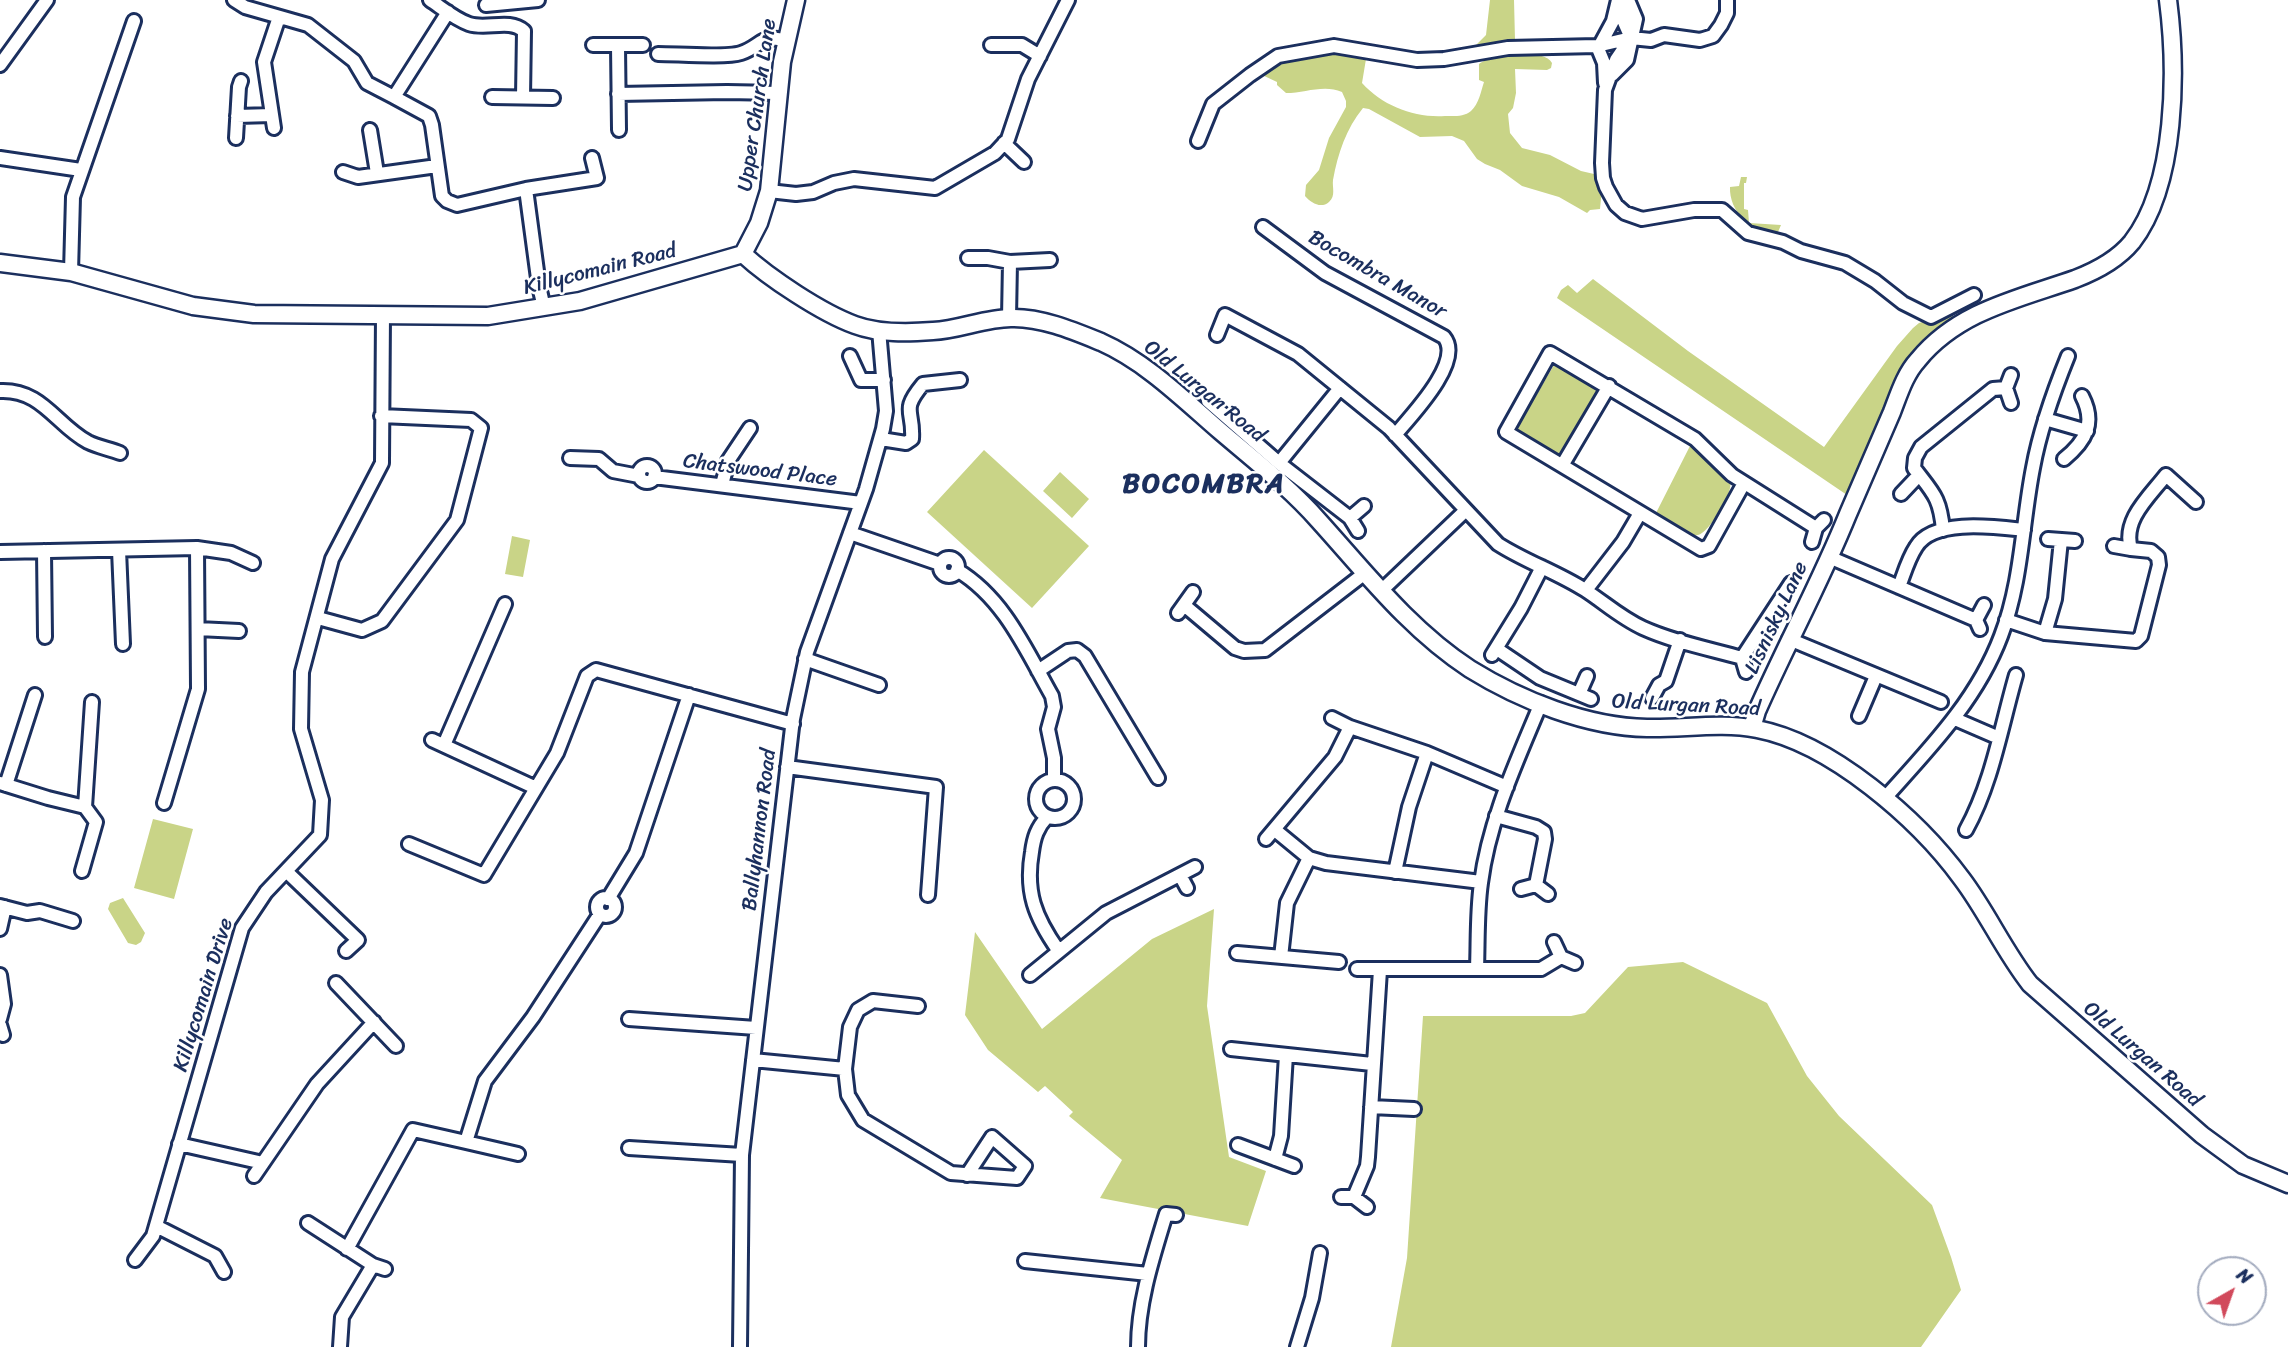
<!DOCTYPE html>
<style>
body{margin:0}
#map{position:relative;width:2288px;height:1347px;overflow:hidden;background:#fff;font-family:Sriracha,sans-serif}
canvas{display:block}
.north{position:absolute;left:2197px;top:1256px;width:70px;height:70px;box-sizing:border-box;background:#fff;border:2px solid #a4acbf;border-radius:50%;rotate:40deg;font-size:19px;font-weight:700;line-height:28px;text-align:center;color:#1b2f5e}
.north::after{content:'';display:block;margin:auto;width:24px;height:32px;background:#d1495b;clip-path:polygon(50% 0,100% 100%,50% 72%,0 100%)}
</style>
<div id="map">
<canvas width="2288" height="1347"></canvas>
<div class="north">N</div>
</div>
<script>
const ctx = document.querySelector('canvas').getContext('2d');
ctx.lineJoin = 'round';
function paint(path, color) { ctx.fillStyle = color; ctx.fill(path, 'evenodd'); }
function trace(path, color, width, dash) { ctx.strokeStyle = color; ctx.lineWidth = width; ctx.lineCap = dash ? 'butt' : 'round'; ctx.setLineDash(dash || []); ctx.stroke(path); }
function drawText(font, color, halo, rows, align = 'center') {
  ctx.font = font + ' Sriracha,sans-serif'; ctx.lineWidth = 5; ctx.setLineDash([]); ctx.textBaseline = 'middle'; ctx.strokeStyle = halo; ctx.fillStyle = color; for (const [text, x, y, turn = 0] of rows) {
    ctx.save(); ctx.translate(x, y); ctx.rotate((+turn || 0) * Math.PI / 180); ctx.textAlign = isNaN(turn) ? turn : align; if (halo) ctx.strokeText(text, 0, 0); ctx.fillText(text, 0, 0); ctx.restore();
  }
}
paint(new Path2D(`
 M1490 0H1514L1515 40 1509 44 1475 49V46L1486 35Z
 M1326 53 1354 55 1366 59 1362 83C1383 106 1414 118 1445 116 1454 116 1464 117 1471 111 1479 104 1481 91 1484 82L1479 80V64C1491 54 1543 47 1552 63L1551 68 1547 70 1515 69 1516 93 1513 108 1508 114 1510 133 1522 148 1550 155 1581 171 1594 174 1602 188 1600 209 1590 210 1587 213 1559 197 1522 186 1500 170 1485 164 1477 159 1464 141 1452 136 1420 137 1369 109 1363 108C1346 129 1338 153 1333 180 1332 187 1336 196 1329 202 1321 209 1311 203 1305 196L1306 185 1319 170 1329 138 1346 107V101L1342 92C1324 84 1305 93 1286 93L1277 85V82L1260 74 1283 60Z
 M1741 177H1747L1746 183H1744V209L1748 210 1749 223 1781 225 1778 232C1752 234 1729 212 1730 187L1739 186Z
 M1593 279 1688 351 1824 447 1897 346 1913 328 1919 323 1952 313 1955 320 1942 329 1851 493 1847 495 1557 298 1561 290 1568 285 1577 293Z
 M1554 365 1593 386 1597 393 1564 451 1557 454 1520 433 1517 428Z
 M1691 444C1701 455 1711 465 1722 474 1725 476 1728 478 1730 482 1734 492 1709 533 1698 535 1690 537 1664 518 1656 513Z
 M984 450 1089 546 1032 608 927 512Z
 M1060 472 1089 499 1072 518 1043 491Z
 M512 536 530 540 523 577 505 574Z
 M153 819 193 829 174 899 134 888Z
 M123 898 145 933 141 942 136 945 128 943 108 909 110 903Z
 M1214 909 1207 1006 1229 1157 1266 1171 1248 1226 1100 1198 1122 1160 1069 1116 1073 1112 1045 1086 1038 1092 988 1050 965 1015 975 932 1042 1029 1152 939Z
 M1683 962 1767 1003 1807 1076 1839 1116 1932 1205 1951 1257 1961 1290 1921 1347H1391L1407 1258 1423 1016H1571L1585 1013 1628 967Z`), '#c9d487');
const street = new Path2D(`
 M234 0 245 7 308 25 354 61 367 83 394 97
 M430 0C442 8 455 19 469 24 487 30 509 18 524 31L523 97
 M1628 0 1624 22 1631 38
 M486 5 538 0
 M448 12 394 97 429 116 432 125 442 196 447 201 457 205 526 189 597 178 592 158
 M1631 38 1616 60 1605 90 1602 163 1603 178 1606 187 1616 205 1625 213 1642 219 1694 210H1722L1748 233 1783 242 1801 251 1845 263 1875 281 1903 303 1931 317 1974 295
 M593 45H643
 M991 45H1022L1040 56
 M1600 45 1613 21 1618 0
 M618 46 619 130
 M1597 46 1604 63 1605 83
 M658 54C677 54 726 58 741 53 762 46 761 33 786 41
 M0 65 47 0
 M1612 75 1627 60 1636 19 1628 0
 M618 94 727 92 778 93
 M492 97 553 98
 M237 116 272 115
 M274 128 264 62 279 17
 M370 130 377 173
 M236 138 239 87 241 81
 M1198 141 1213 104 1250 75 1278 56 1334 46 1417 60 1444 59 1508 48 1597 46 1631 38 1651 40 1664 35 1700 40 1713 36 1721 25 1727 13V0
 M1004 143 1024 162
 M0 158 81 170
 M343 172 358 177 437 166
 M526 189 539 286 544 308
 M769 191 796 194 813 192 834 183 854 179 935 188 995 153 1008 139 1028 79 1068 0
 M1263 227 1325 273 1444 337C1464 361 1412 415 1395 435
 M968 258H988L1010 262 1050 260
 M71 272 73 197 134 21
 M1009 318 1010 262
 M1217 335 1225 315 1298 354 1389 428 1498 544C1526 562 1557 572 1585 590 1605 603 1621 618 1643 628 1674 642 1710 649 1742 658
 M850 356 861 380H884
 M2006 388 2011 375
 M0 391C42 389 56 425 88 442 98 447 110 449 120 453
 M1208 401 1279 463 1350 518 1358 531
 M2045 419 2087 431
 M881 439 906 443 912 439C914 409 900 412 923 384L960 380
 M570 458 599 459 613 471 639 476
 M2064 459C2086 441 2096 423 2082 396
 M1279 463 1340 388
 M1563 464 1609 386
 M639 474a8 8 0 1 1 16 0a8 8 0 1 1-16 0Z
 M654 477 861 503
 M1744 483 1709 546 1701 549 1506 432 1550 353 1695 439 1732 475 1816 528
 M722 485 728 461 750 428
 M1901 494 1919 475
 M1350 518 1364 506
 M1943 530C1940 497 1933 493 1914 468L1915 458 1921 447 1993 389 2006 388 2011 403
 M850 533 940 564
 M2048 539 2075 541
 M1812 542 1816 528 1824 520
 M2114 546 2131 549
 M119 550 123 644
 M44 551 45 637
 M0 552 197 548 231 553 253 563
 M1829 557 1976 620
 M940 567a9 9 0 1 1 18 0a9 9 0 1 1-18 0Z
 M957 570C1004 598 1026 650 1052 696L1054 707 1048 729 1054 758V780
 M1899 587C1904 574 1908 559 1916 547 1933 518 1996 527 2024 530
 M1586 590 1623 542 1640 513
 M1381 591 1465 511
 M1184 605 1235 648 1244 651 1265 650 1365 573
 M1178 613 1193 592
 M318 618 362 630 382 621 457 520 481 428 471 420 381 416
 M2006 620 2045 633 2136 641 2141 636 2159 565 2158 557 2151 551 2131 549C2122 520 2149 497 2166 475L2196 502
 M198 629 239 631
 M1980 629 1976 620 1984 605
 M2045 633 2055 599 2061 540
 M1789 639 1941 702
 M1497 649 1540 678 1591 699
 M1492 655 1521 608 1542 567
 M805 659 879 685
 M1038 671 1068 651 1077 650 1085 656 1158 778
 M1746 672 1742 658 1791 583
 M1579 694 1587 676
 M1652 698 1659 685 1666 681 1680 640
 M1859 716 1876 676
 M1332 718 1350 727 1427 753 1507 787
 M1955 719 1999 738
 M432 740 536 788
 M444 745 505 604
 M787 767 936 787 928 895
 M1036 799a19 19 0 1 1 38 0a19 19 0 1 1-38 0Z
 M0 783 48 798 85 807
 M6 785 35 695
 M1884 799C1929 749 1977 700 2001 636 2022 581 2022 524 2033 468 2040 429 2053 393 2068 356
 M164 803 198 689 197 548
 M1496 816 1536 827 1544 832 1545 839 1536 885
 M1047 817C1037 828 1034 837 1032 852 1025 892 1035 917 1058 950
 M1275 830 1309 858 1326 863 1481 882
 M1966 830C1992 783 2001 727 2016 675
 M1266 839 1335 757 1350 727
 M409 844 484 875 557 753 587 676 596 670 793 724
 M82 871 96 822 85 807 92 702
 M286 871 358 940 346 951
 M1395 872 1409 807 1427 753
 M1180 875 1187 888
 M1521 889 1536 885 1548 894
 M597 907a9 9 0 1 1 18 0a9 9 0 1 1-18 0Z
 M608 899 636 853 689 695
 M0 906 27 913 40 911 73 921
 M0 929 5 907
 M1554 942 1561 957 1575 963
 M1237 953 1339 962
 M1281 957 1287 903 1309 858
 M1357 969H1541L1561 957
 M1477 969C1478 941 1477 911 1481 883 1489 820 1517 761 1541 703
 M0 975 4 1004 0 1019
 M1030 975 1106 913 1195 867
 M336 983 396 1046
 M918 1006 873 1001 858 1010 850 1027 845 1069 848 1095 863 1120 951 1173 1017 1178 1025 1166 992 1137 967 1175
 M629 1019 756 1028
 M0 1025 3 1035
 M1231 1049 1372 1064
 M753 1060 845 1069
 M1371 1107 1414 1109
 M179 1144 263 1163
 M1238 1145 1294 1166
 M629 1148 742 1155
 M518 1154 466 1142 485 1081 533 1017 600 914
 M1275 1159 1281 1136 1286 1055
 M254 1176 317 1084 374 1022
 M1341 1197H1354L1367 1207
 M1354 1197 1367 1166 1368 1157 1380 970
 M308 1223 373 1265 385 1269
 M156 1226 215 1256 224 1272
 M347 1249 413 1130 466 1142
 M135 1260 153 1236 242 928 266 892 320 835 322 800 301 729 302 672 332 559 382 463 383 314
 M1025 1261 1148 1274
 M340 1347 342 1317 373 1265
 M740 1347 742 1155 793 719 807 652 866 489 883 429 886 411 879 330
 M1138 1347C1138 1302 1153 1257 1166 1214L1176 1215
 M1297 1347 1312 1298 1320 1253`);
const secondary = new Path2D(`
 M743 254C769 278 822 313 855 325 879 334 908 333 933 331 959 330 985 318 1011 318 1041 317 1074 331 1101 342 1146 362 1183 399 1220 431 1254 460 1290 488 1319 521 1366 573 1410 630 1470 669 1520 700 1587 727 1647 728 1683 729 1721 722 1757 729 1831 743 1918 819 1962 879 1987 912 2004 951 2030 984L2202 1135 2243 1165 2288 1184
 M743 254 759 223 769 191 782 62 796 0
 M0 263 71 272 193 306 254 314 488 316 580 301 743 254
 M1752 728 1757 711C1786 645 1821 581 1848 514 1863 480 1877 446 1892 412 1899 394 1905 374 1918 360 1958 311 2018 299 2075 279 2096 271 2118 259 2132 242 2177 184 2177 69 2168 0`);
trace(street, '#1b2f5e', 18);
trace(secondary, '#1b2f5e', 21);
trace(street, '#fff', 12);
trace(secondary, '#fff', 16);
drawText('21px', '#1b2f5e', '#fff', [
 ["Upper Church Lane",758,105,-82],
 ["Killycomain Road",600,270,-14],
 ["Bocombra Manor",1377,275,30],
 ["Old Lurgan Road",1204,392,39],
 ["Chatswood Place",760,471,7],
 ["Lisnisky Lane",1777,618,-65],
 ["Old Lurgan Road",1686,706,3],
 ["Ballyhannon Road",760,830,-83],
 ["Killycomain Drive",204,995,-73],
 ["Old Lurgan Road",2142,1055,41]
]);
ctx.letterSpacing = '2px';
drawText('bold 28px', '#1b2f5e', '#fff', [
 ["BOCOMBRA",1204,485]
]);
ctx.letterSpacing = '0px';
</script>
